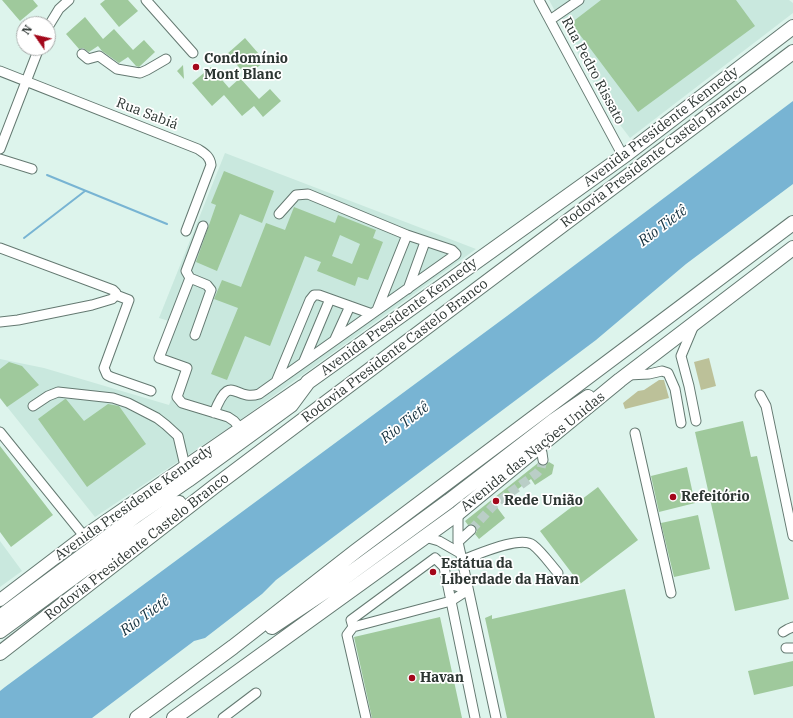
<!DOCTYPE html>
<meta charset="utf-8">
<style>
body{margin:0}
#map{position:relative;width:793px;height:718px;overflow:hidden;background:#ddf4ec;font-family:"IBM Plex Serif",serif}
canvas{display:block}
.north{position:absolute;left:16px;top:16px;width:40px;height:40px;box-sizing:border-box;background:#fff;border:1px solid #abaead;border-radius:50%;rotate:304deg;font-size:11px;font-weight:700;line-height:16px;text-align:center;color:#2c3532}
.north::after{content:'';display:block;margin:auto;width:14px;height:18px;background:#a3071a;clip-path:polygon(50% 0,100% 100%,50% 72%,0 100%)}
</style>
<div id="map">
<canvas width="793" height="718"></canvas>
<div class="north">N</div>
</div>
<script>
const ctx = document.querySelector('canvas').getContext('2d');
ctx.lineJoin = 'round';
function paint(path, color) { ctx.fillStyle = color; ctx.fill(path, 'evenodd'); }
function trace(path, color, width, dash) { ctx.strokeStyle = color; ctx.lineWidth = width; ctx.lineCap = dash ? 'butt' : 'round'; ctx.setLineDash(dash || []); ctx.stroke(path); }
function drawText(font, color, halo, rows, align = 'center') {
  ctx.font = font + ' "IBM Plex Serif",serif'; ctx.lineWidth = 3.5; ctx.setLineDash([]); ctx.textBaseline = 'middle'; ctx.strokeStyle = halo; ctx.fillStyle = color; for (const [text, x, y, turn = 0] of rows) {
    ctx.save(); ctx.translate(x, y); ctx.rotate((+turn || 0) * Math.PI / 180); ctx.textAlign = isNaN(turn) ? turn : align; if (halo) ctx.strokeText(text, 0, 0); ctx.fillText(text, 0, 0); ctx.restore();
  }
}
paint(new Path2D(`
 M549 0H789L793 3V13L630 138 608 109Z
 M225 153 476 249 236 423 95 517 0 398V359L44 368 169 405 182 372 153 361 169 321 159 318Z
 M0 541 22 571 0 587Z`), '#c9e8de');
paint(new Path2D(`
 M709 358 716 386 701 390 694 362Z
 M659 380H664L669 398 625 409 623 403 638 391 644 390Z`), '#bcc199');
paint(new Path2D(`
 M793 101V184L686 264 596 340 276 580 262 594 205 638 194 641 92 718H0V691L5 687 507 316Z`), '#78b4d3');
trace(new Path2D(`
 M47 175 167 224
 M24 238 85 191`), '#78b4d3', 2);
paint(new Path2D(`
 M2 0H33L38 6 20 21Z
 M105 0H128L138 11 119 27 100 4Z
 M601 0H736L755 26 638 112 571 23Z
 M85 17 103 39 114 29 133 50 144 40 155 52 139 67 136 66 128 57 119 63 102 51 98 46 89 52 83 48 79 49 66 34Z
 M245 38 265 61 247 76 227 54Z
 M183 65 184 79 177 71Z
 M211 67 229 88 240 78 259 99 270 89 281 101 263 117 254 106 242 116 224 95 212 106 192 83Z
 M224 171 274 191 262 223 240 214 217 271 196 262 216 205 211 203Z
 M294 207 335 223 338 215 376 230 373 238 383 242 368 280 358 277 355 286 317 271 321 262 305 256 270 346 245 336 227 380 211 374 238 308 214 299 222 280 241 287 266 223 285 230ZM340 235 360 244 352 264 332 256Z
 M9 362 22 366 39 385 7 407 0 398V369Z
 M65 399H66L84 421 108 404 119 406 146 444 87 487 38 419Z
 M743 421 751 457 757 456 789 599 735 611 695 432Z
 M0 446 53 515 11 547 0 532Z
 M549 462 554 465 552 474 535 485 531 479 496 506 505 518 479 539 475 534 477 531 476 526 472 524 468 525 465 521 538 463 543 466Z
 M687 467 695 503 659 512 651 476Z
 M598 487 638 540 580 584 540 531Z
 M698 515 710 569 674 577 661 523Z
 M625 589 655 718H507L485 618 492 615V619Z
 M440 617 462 718H372L354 637Z
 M793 661V686L754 695 748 671Z`), '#9fc99c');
trace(new Path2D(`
 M471 530 495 504 537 473 541 468 543 460`), '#bacec7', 9, [9, 4.5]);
const minor = new Path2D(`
 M146 0 193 53
 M539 0 623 156
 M550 20 579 0
 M48 27 59 9 69 0
 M82 54 88 59 99 56 117 69 140 73 147 70 166 59
 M0 71 198 149C204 153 210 156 211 165L186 231
 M0 149 39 48
 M0 159 32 169
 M203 226 186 271 190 278 159 358 187 368 177 397 182 403 228 417 234 421 241 429
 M0 248 113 290 116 293V295L112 299 92 305 18 320 0 322
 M190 278 207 285 211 290 195 335
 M408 289 425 242
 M116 295 129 300 104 368 107 375 111 377 151 391
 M377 310 407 235
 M694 325 681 356 689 386 696 421
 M335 339 350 306
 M304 361 330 299
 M628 375 649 374 662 371 668 373 675 389 681 423
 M276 382 310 300 314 295H319L372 314
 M760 395 766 406 793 536
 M33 406 48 396 58 392 113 398 128 403 157 418 166 425 178 436 185 466
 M214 413C231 370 234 402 259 394L455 255 456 254 452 250 407 235 308 194 296 195 279 214
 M0 432 84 536
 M635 433 671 593
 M539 447 542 453 543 460
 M458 513V542L462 560 496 718
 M425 537 439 541 460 553
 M458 542 471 530
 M462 560C477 555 520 535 533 545 542 552 551 565 558 573
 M353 627 351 620 435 558 444 567 475 718
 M783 632 788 629 793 627
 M786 648H793
 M223 718 256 693
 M366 718 347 635 353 627 451 601 468 590 447 583`);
const major = new Path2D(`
 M0 600 84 536 302 386`);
const highway = new Path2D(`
 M0 617 137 515 188 480 291 405 308 382 628 153 793 27
 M272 627 326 591 449 501 553 421 588 397
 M0 631 86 568 179 503
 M0 653 215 486 793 52
 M137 718 233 647 356 551 793 223
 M174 718 458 513 620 380 793 248`);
trace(minor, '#647971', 11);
trace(major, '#647971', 14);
trace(highway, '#647971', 16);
trace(minor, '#fff', 9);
trace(major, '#fff', 12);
trace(highway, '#fff', 14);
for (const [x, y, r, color] of [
 [196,67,4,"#a3071a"],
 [673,497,4,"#a3071a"],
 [496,501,4,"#a3071a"],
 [433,572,4,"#a3071a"],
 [412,678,4,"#a3071a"]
]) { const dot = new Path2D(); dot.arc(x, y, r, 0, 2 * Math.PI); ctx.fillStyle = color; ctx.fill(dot); trace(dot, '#fff', 1.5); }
drawText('bold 14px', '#2c3532', '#fff', [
 ["Condomínio",204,59],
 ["Mont Blanc",204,75],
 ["Refeitório",681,497],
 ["Rede União",504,501],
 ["Estátua da",441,564],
 ["Liberdade da Havan",441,580],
 ["Havan",420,678]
], 'left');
drawText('14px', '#2c3532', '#fff', [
 ["Rua Pedro Rissato",593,71,62],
 ["Rua Sabiá",147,114,21],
 ["Avenida Presidente Kennedy",661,127,-37],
 ["Rodovia Presidente Castelo Branco",654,156,-37],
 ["Avenida Presidente Kennedy",399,317,-36],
 ["Rodovia Presidente Castelo Branco",395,351,-37],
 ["Avenida das Nações Unidas",533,452,-39],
 ["Avenida Presidente Kennedy",134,503,-35],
 ["Rodovia Presidente Castelo Branco",137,547,-38]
]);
drawText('italic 15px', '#132f3d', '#fff', [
 ["Rio Tietê",663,226,-37],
 ["Rio Tietê",405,423,-38],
 ["Rio Tietê",145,616,-36]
]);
</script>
